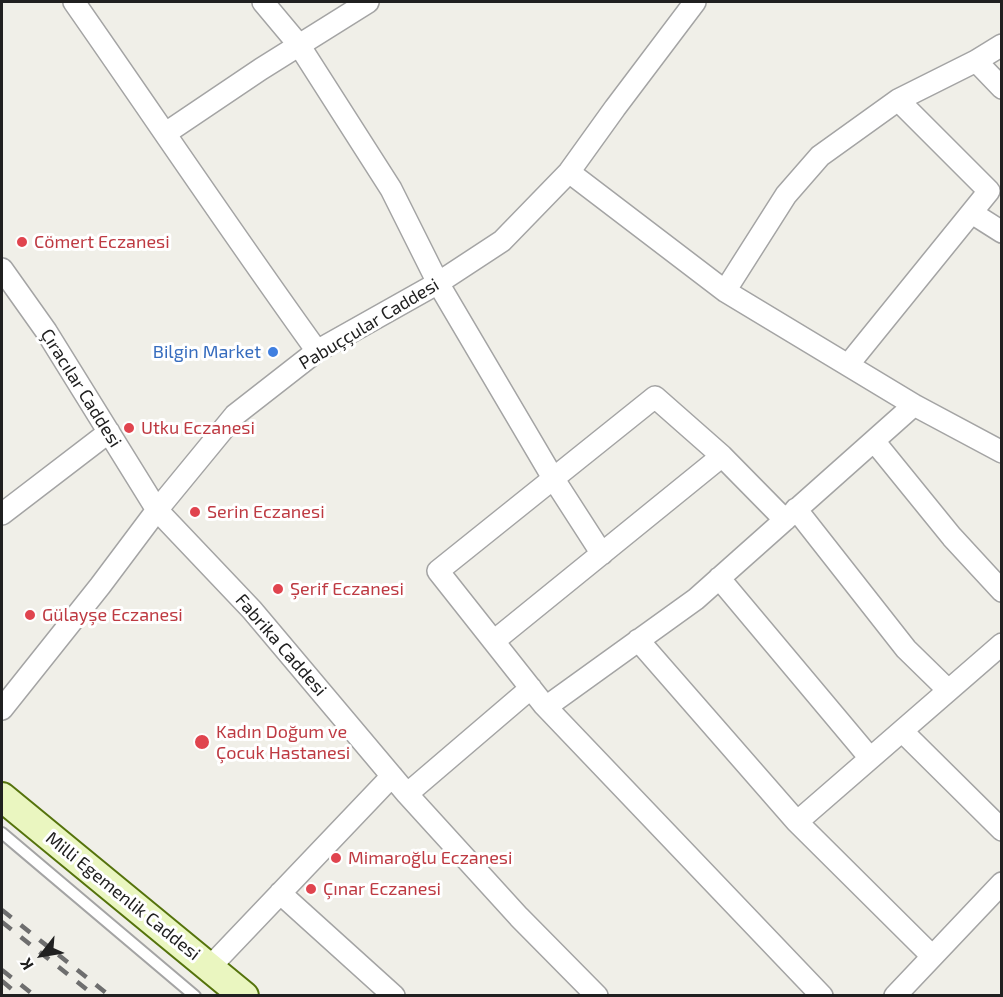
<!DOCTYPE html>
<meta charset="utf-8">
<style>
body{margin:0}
#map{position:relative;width:1003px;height:997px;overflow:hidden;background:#f0efe8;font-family:"Exo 2",sans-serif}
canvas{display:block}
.frame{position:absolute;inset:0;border:3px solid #202020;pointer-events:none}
.north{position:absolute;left:12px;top:925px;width:60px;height:60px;-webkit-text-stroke:4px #fff;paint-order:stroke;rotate:239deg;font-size:16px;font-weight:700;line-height:24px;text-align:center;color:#202020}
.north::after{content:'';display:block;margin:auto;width:21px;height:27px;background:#202020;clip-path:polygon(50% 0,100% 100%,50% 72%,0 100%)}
</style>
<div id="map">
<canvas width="1003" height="997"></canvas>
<div class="frame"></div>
<div class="north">K</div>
</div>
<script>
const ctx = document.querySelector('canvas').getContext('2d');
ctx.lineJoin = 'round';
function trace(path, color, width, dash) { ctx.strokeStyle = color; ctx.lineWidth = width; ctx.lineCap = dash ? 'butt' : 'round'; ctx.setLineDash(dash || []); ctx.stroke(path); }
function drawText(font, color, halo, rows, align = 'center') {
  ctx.font = font + ' "Exo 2",sans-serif'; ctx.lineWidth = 6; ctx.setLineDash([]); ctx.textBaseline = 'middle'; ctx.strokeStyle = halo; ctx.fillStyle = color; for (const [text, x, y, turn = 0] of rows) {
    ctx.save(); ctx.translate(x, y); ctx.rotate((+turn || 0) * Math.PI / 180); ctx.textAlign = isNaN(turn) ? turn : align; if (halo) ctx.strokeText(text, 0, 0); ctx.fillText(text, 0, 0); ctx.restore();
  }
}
const service = new Path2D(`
 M2 833 195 996`);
const minor = new Path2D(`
 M74 2C155 118 234 236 317 351
 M263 2 299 45 391 189 438 283 553 478 602 554
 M976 61 1002 88
 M166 133 261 69 368 2
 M569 172 725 291 914 405 1002 452
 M972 213 1002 232
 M2 269 46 331 157 510 252 610 407 794 519 917 597 996
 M725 291 786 195 820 156 898 100 976 61 1002 45
 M848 365 989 191 898 100
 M874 441 952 537 1002 591
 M796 509 906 649 948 690
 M2 514 109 432
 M785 520 722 456 655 397 438 571 544 705 822 996
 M719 578 870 758
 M638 640 797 822 932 956
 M494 641 722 456
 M546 707 696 599 914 405
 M2 709 100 586 157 510 235 415 317 351 438 283 502 241 569 172 615 108 695 2
 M902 731 1002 830
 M407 794 531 688
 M797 822 1002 644
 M280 893 394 996
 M210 967 392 776
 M895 996 1002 883`);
const secondary = new Path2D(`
 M2 797 244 996`);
trace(service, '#a4a4a4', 14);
trace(minor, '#a4a4a4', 24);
trace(secondary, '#55730c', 32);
trace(service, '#fff', 10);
trace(minor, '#fff', 21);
trace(secondary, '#eaf6c0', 28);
trace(new Path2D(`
 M2 910 110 996
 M2 922 95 996
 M2 970 35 996
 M2 981 20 996`), '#6e6e6e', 4.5, [12, 12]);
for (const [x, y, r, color] of [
 [22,242,6,"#e0444e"],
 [273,352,6,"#3f7fe0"],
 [129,428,6,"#e0444e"],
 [195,512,6,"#e0444e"],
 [278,589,6,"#e0444e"],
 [30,615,6,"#e0444e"],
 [202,742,8,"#e0444e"],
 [336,858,6,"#e0444e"],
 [311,889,6,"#e0444e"]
]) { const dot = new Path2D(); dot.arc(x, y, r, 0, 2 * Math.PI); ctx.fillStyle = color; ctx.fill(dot); trace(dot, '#fff', 2); }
drawText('18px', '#be3a42', '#fff', [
 ["Cömert Eczanesi",34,242],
 ["Utku Eczanesi",141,428],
 ["Serin Eczanesi",207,512],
 ["Şerif Eczanesi",290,589],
 ["Gülayşe Eczanesi",42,615],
 ["Kadın Doğum ve",216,732],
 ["Çocuk Hastanesi",216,753],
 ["Mimaroğlu Eczanesi",348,858],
 ["Çınar Eczanesi",323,889]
], 'left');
drawText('18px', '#202020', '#fff', [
 ["Pabuççular Caddesi",369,324,-31],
 ["Çıracılar Caddesi",81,388,58],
 ["Fabrika Caddesi",281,645,49],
 ["Milli Egemenlik Caddesi",123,896,39]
]);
drawText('18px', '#366cbe', '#fff', [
 ["Bilgin Market",261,352]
], 'right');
</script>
